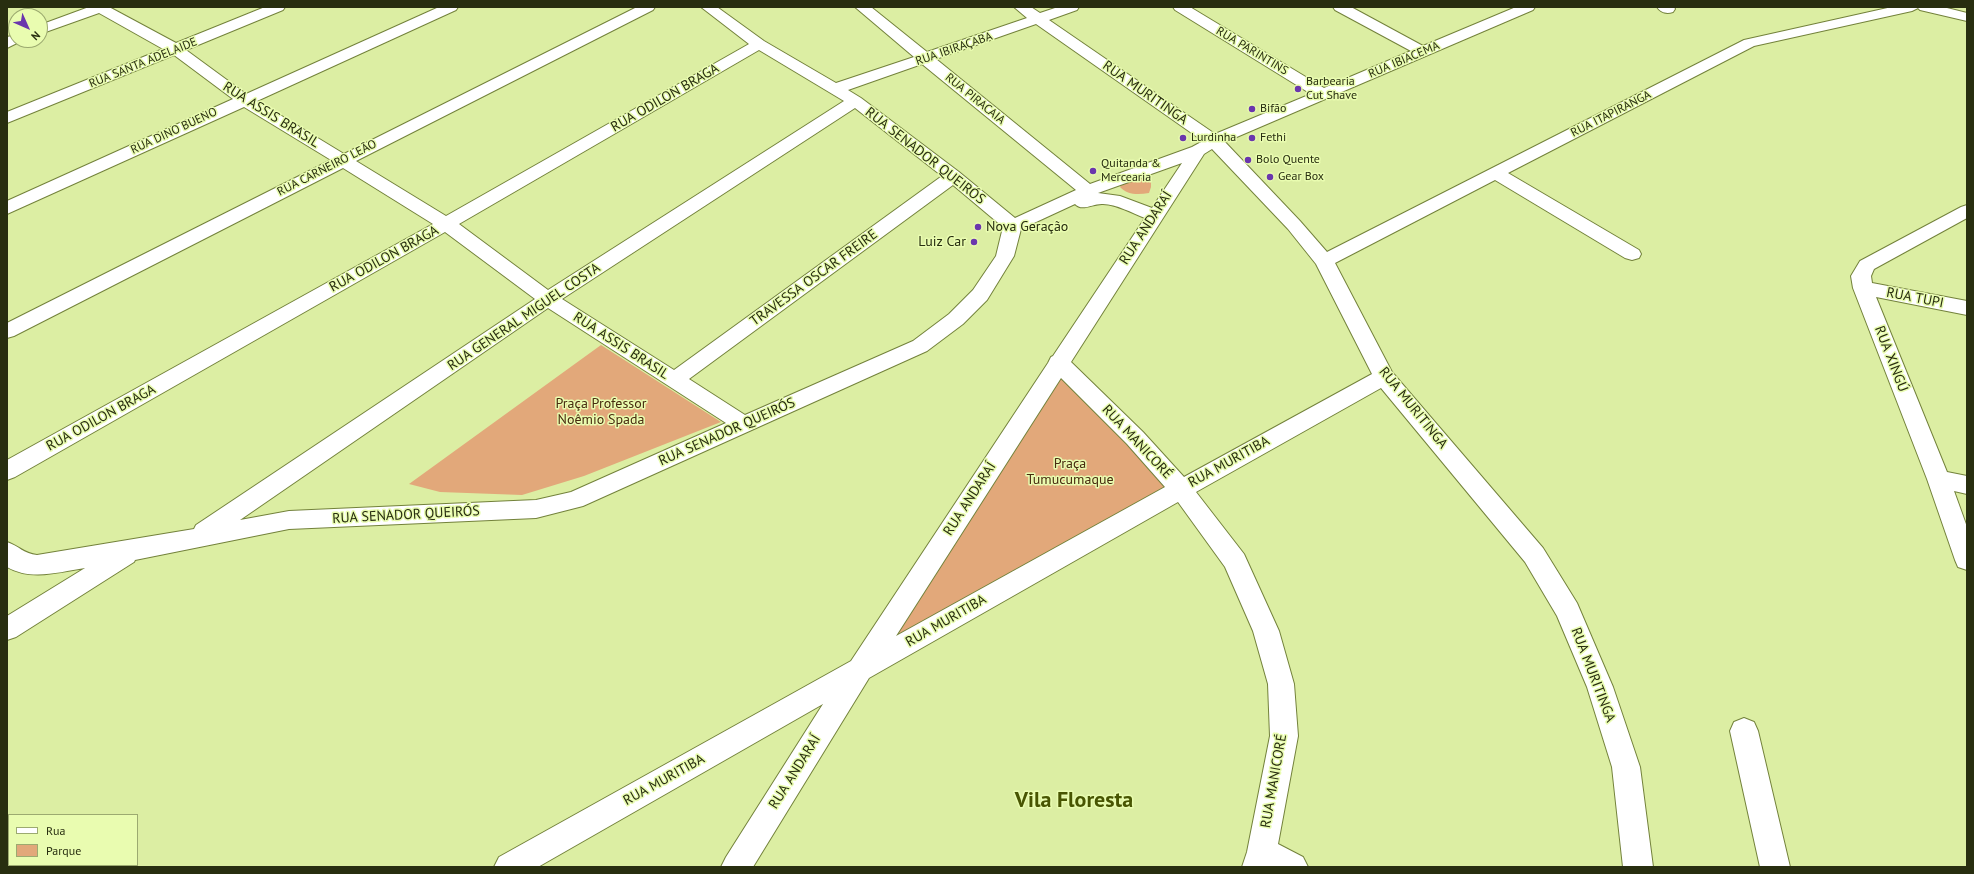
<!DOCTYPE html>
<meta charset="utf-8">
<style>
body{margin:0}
#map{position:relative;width:1974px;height:874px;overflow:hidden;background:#dceea3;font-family:"PT Sans",sans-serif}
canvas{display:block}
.frame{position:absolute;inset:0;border:8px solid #282e10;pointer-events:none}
.legend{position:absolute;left:8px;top:814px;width:130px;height:52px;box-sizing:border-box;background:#e9fcb0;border:1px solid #9caa70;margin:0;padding:5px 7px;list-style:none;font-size:12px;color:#282e10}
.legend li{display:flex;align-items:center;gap:8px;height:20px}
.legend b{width:20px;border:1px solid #9caa70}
.north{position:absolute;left:8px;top:8px;width:40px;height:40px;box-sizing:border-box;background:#e9fcb0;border:1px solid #9caa70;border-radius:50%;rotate:135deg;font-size:11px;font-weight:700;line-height:16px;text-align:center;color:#282e10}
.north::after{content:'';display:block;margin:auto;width:14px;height:18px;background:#6a36ad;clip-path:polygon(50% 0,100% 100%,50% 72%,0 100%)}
</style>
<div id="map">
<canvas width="1974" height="874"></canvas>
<div class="frame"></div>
<ul class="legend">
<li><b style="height:5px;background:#fff"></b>Rua</li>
<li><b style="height:11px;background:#e2a87a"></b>Parque</li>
</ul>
<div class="north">N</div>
</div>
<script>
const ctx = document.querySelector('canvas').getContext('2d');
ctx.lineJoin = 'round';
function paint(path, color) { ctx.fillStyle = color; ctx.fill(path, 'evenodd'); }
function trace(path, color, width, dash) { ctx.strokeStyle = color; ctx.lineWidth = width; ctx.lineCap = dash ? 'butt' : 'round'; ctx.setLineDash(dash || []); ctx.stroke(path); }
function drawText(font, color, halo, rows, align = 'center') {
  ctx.font = font + ' "PT Sans",sans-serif'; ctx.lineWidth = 3; ctx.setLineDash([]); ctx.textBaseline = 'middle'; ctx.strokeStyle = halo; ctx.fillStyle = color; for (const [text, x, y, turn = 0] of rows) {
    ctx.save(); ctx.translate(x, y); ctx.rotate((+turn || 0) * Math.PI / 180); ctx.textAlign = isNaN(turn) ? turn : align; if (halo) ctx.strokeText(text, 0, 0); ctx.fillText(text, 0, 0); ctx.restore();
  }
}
paint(new Path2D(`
 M1131 178H1142L1151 181V187L1149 193C1138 195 1127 195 1120 187L1123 182Z
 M601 345 721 422 584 476 522 495 440 492 409 484Z
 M1061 377 1167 486 880 647Z`), '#e2a87a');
const minor = new Path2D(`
 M89 7H109L176 43 265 7H285L283 10 186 50 246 94 439 7H458L456 10 257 101 344 154 637 7H655L653 10 356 161 446 216 749 44 701 7H717L764 41 836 83 914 57 855 7H871L927 52 1027 18 1014 7H1031L1040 13 1058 7H1079L1077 10 1049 20 1215 134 1311 94 1175 10 1173 7H1190L1324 88 1411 51 1335 10 1333 7H1351L1423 46 1516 7H1535L1533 10 1225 142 1300 221 1327 252 1744 40 1892 7H1943L1967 13V21L1920 10 1918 8 1912 11 1754 46 1508 173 1639 250 1641 254 1639 258 1632 260 1625 258 1495 180 1335 263 1392 372 1543 548 1577 603 1613 687 1640 767 1653 867H1623L1612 767 1587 687 1557 616 1525 562 1381 388 1196 492 1244 554 1279 631 1294 684 1298 736 1278 844 1303 857 1308 867H1242L1247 852 1270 736 1268 684 1253 631 1225 567 1178 502 869 678 753 867H721L726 857 823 704 538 867H494L499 857 851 661 1048 363 1051 357 1053 356 1145 218C1132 213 1116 204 1103 204 1094 203 1082 212 1075 204L1021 229 1014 256 987 300 963 324 927 351 583 506 536 518 289 529 135 560 134 562 16 637 7 640V616L85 568C59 572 31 581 7 567V542C19 546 24 554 37 555L194 529 196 525 535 299 445 232 15 477 7 480V460L433 224 343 168 14 336 7 338V323L331 160 244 107 7 214V201L233 99 174 55 7 123V112L163 49 99 13 40 34V25ZM1036 24 1203 141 1192 147 1090 184 936 59ZM759 50 844 101 548 290 459 224ZM922 64 1076 190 1015 218 959 172 861 98 848 90ZM855 108 942 176 674 370 562 299ZM1212 149 1288 229 1316 264 1372 374 1184 477 1143 432 1071 362 1204 154ZM1182 163 1152 208 1120 196 1098 193ZM953 185 1003 227 996 256 973 290 949 314 913 341 745 415 689 379ZM548 308 726 423 571 492 536 500 289 511 240 520ZM1061 378 1127 444 1165 487 896 636Z
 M1657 7H1674L1675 9 1673 12C1667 14 1661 13 1657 7Z
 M16 35V40H23L7 48V37Z
 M1967 205V218L1874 269 1871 276 1872 283 1967 301V315L1876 297 1947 472 1967 476V494L1954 491 1967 527V570L1958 567 1955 560 1927 479 1853 288 1851 276 1860 261 1961 207Z
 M1744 718 1754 722 1758 731 1790 867H1760L1730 731 1734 722Z`);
trace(minor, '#73823b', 2);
paint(minor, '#fff');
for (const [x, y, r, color] of [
 [1298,89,4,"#6a36ad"],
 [1252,109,4,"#6a36ad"],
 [1183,138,4,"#6a36ad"],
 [1252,138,4,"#6a36ad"],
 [1248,160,4,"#6a36ad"],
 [1093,171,4,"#6a36ad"],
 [1270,177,4,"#6a36ad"],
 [978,227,4,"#6a36ad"],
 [974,242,4,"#6a36ad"]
]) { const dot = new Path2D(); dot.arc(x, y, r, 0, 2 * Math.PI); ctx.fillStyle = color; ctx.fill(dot); trace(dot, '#e9fcb0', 1.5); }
drawText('12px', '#282e10', '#e9fcb0', [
 ["RUA IBIRAÇABA",954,49,-19],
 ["RUA PARINTINS",1252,51,31],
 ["RUA IBIACEMA",1404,60,-23],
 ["RUA SANTA ADELAIDE",143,63,-22],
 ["RUA PIRACAIA",975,99,39],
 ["RUA ITAPIRANGA",1611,114,-27],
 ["RUA DINO BUENO",174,131,-25],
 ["RUA CARNEIRO LEÃO",327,168,-27]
]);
drawText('12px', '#282e10', '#e9fcb0', [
 ["Barbearia",1306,82],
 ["Cut Shave",1306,96],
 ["Bifão",1260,109],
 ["Lurdinha",1191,138],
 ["Fethi",1260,138],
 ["Bolo Quente",1256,160],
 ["Quitanda &",1101,164],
 ["Mercearia",1101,178],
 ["Gear Box",1278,177]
], 'left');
drawText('14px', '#282e10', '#e9fcb0', [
 ["RUA MURITINGA",1145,93,35],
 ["RUA ODILON BRAGA",665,98,-30],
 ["RUA ASSIS BRASIL",271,115,32],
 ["RUA SENADOR QUEIRÓS",925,156,38],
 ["RUA ANDARAÍ",1146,228,-57],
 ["RUA ODILON BRAGA",384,259,-29],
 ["TRAVESSA OSCAR FREIRE",814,278,-36],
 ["RUA TUPI",1915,298,11],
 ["RUA GENERAL MIGUEL COSTA",524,317,-34],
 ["RUA ASSIS BRASIL",621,346,33],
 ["RUA XINGÚ",1891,359,69],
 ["RUA MURITINGA",1413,408,51],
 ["RUA ODILON BRAGA",101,418,-29],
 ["RUA SENADOR QUEIRÓS",727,432,-24],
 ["RUA MANICORÉ",1137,442,47],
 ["RUA MURITIBA",1229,462,-29],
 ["RUA ANDARAÍ",970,499,-57],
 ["RUA SENADOR QUEIRÓS",406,515,-3],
 ["RUA MURITIBA",946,621,-30],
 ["RUA MURITINGA",1593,675,69],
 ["RUA ANDARAÍ",795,772,-58],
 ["RUA MURITIBA",664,780,-29],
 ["RUA MANICORÉ",1274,781,-80]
]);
drawText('14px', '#282e10', '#e9fcb0', [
 ["Nova Geração",986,227],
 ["Luiz Car",966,242,"right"]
], 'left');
drawText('14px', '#482a0f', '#e9fcb0', [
 ["Praça Professor",601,404],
 ["Noêmio Spada",601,420],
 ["Praça",1070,464],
 ["Tumucumaque",1070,480]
]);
drawText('bold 22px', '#485502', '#e9fcb0', [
 ["Vila Floresta",1074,801]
]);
</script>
